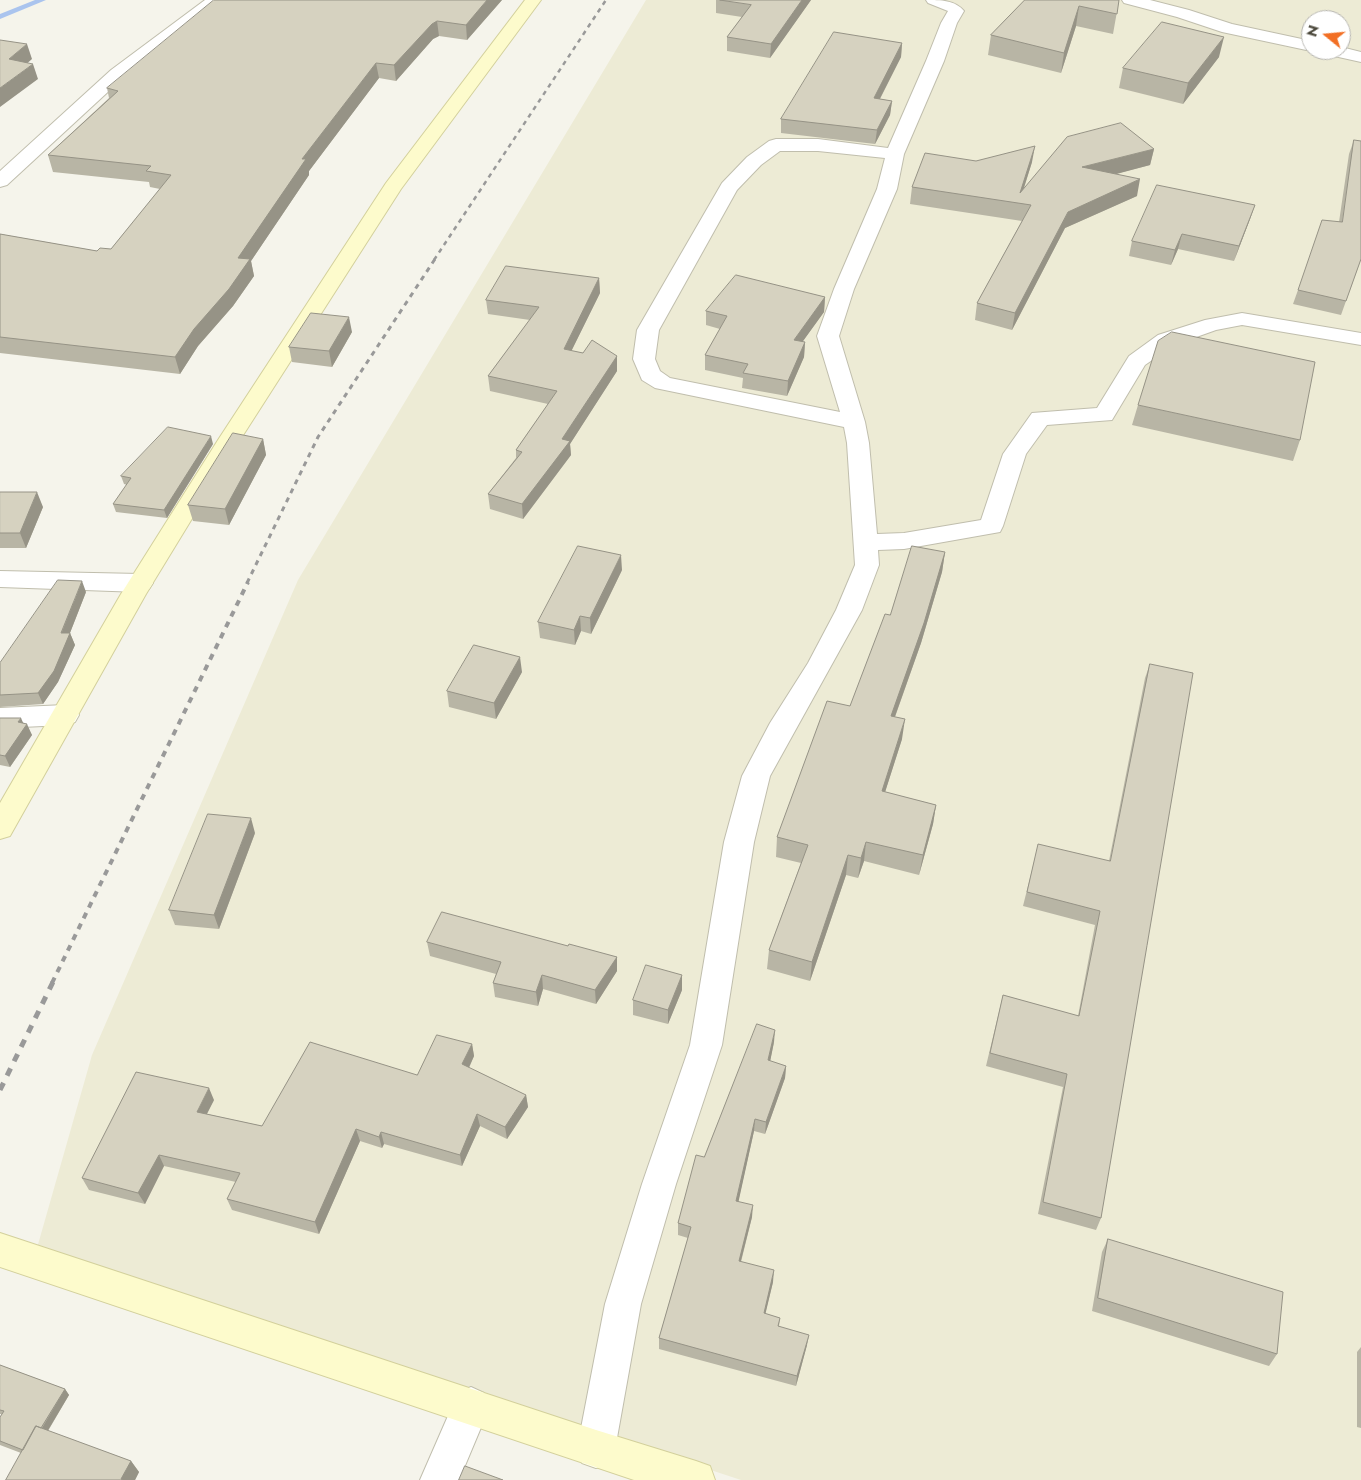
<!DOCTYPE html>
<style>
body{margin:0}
#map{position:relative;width:1361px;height:1480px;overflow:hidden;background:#f5f4eb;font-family:Jost,sans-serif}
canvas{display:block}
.north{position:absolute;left:1301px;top:10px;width:50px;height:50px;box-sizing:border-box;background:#fff;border:1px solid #b6b5b0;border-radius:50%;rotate:287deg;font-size:14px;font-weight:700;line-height:20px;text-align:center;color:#494639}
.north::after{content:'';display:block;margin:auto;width:18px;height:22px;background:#f26f24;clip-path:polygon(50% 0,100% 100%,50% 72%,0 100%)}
</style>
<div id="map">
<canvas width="1361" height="1480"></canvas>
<div class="north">N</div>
</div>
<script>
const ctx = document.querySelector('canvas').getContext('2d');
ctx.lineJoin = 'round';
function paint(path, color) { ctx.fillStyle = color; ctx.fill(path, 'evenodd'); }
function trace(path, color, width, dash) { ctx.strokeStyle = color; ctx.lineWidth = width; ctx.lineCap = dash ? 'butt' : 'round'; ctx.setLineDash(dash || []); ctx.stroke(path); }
paint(new Path2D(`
 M646 0H1361V1480H741L37 1248 92 1055 298 580ZM1311 20H1341V50H1311Z`), '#edebd5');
paint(new Path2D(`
 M35 0H46L0 19V14Z`), '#aac4ee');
const street = new Path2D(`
 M205 0H223L123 78 7 185 0 187V171L111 70Z
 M926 0C941 0 955 0 964 11L957 23 944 61 904 154 897 189 854 289 839 336 865 422 869 443 877 534 904 533 981 520 1003 454 1032 413 1097 408 1129 356 1158 335 1205 320 1242 313 1361 333V345L1242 325 1216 330 1174 345 1145 365 1112 420 1047 425 1026 454 1003 526 1000 532 904 549 878 550 879 565 862 610 770 776 754 842 722 1045 676 1184 641 1304 615 1449 610 1463 596 1468 582 1463 577 1449 605 1304 642 1184 690 1045 724 842 742 776 770 723 808 663 836 610 855 565 847 443 844 427 655 388 642 380 633 359 637 330 722 183 747 157 769 141 776 139H818L888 148 926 61 941 23 948 11 928 3ZM780 151H818L885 158 877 189 834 289 817 336 840 412 670 378 660 371 655 359 659 330 737 190 761 165Z
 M1122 0H1150L1189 10 1232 24 1311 41V50H1315L1311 51 1222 32 1177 17 1124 3Z
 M1341 47 1361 52V62L1325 54 1322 50H1341Z
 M0 571 140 574 149 577 153 583 149 589 140 592 0 587Z
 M65 705 75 708 79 715 75 722 65 725 0 728V708Z
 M471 1387 484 1393 490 1406 459 1480H420L458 1393Z`);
const secondary = new Path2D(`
 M525 0H541L401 189 240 440 146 594 10 836 0 839V803L121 594 218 440 386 183Z
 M0 1233 596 1430 696 1461 710 1466 715 1480H634L0 1267Z`);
trace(street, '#c0bead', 2);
trace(secondary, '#d3d09c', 2);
paint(street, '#fff');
paint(secondary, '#fdfbcc');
trace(new Path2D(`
 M434 260 606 0`), '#999', 2.5, [4.5, 4.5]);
trace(new Path2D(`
 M247 583 318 437 435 259`), '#999', 3, [5, 5]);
trace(new Path2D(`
 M52 983 248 582`), '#999', 4, [6, 6]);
trace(new Path2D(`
 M0 1090 53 982`), '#999', 5, [8, 8]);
paint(new Path2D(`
 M502 0 467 40 439 36 433 39 396 81 379 78 309 171V175L251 261 254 276 233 306 198 346 180 374 0 353V234L97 251 111 249 160 189 150 187 149 182 53 172 48 155 109 98 107 88Z
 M716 0H811L770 58 727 51V37L742 17 716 13Z
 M1025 0H1119L1113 34 1076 26 1061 73 988 55 991 35Z
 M902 43 901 57 880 99 892 101 890 115 875 144 781 133V119Z
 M1219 57 1183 104 1119 88 1123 68Z
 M1354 140 1361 259 1341 315 1293 304 1298 290 1339 222 1349 154Z
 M1154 149 1150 165 1115 174 1137 196 1065 228 1012 330 975 320 977 303 1022 221 910 204 912 187 976 161 1032 162 1024 188Z
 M1255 205 1250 219 1234 261 1178 249 1171 265 1129 256 1132 241Z
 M599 278 600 293 571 351 583 353 617 356V371L570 444 571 455 523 519 490 509 488 494 516 458V450L548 404 490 391 488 376 530 320 488 314 486 300Z
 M825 297 824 312 802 342H805L804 357 787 396 742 388 743 378 705 370V355L720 329 706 325V311Z
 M352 332 332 367 292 362 289 347Z
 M1138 405 1300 440 1293 461 1132 425Z
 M263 439 266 455 229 525 193 521 188 505Z
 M213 444 167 518 116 512 113 504 127 485 124 484 121 476Z
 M0 492 43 507 26 548H0Z
 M945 552 942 572 921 643 895 717 902 739 885 792 936 805 933 824 919 875 864 861 858 878 846 875 810 981 767 969 769 950 801 863 776 857 777 837 850 706 890 615Z
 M622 570 591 634 581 631 575 645 540 638 538 622Z
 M86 592 70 633 75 645 58 682 43 704 0 707V663Z
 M1150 664 1101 1218 1096 1230 1038 1214 1063 1087 986 1066 1003 995 1078 1016 1095 925 1023 906 1035 858 1109 861 1145 678Z
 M522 672 496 719 449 707 447 691Z
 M0 718 24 723 32 735 10 767 0 765Z
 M255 833 219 929 175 925 169 910Z
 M427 942 568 946 617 957V971L596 1004 543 989 538 1006 495 997 493 983 496 974 430 956Z
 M682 990 668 1024 633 1015V1000Z
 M774 1042 770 1061 786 1066 785 1078 765 1134 754 1131 738 1202 752 1217 741 1262 773 1282 765 1314 780 1318 779 1326 807 1345 796 1386 659 1349V1338L688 1238 678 1235V1223L704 1157Z
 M472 1044 474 1056 469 1068 526 1095 528 1107 507 1139 480 1126 462 1166 384 1144 382 1148 360 1141 319 1234 232 1210 227 1199 236 1182 164 1166 145 1204 89 1190 82 1178 214 1100 207 1114 262 1126 417 1075Z
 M1108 1239 1277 1354 1269 1366 1092 1311 1102 1252Z
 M1361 1347V1428L1357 1427V1352Z
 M0 1365 65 1389 69 1395 48 1431 131 1461 139 1472 135 1480H6L21 1453 0 1445V1417L2 1414H0Z`), '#b8b5a5');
paint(new Path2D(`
 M487 0H502L467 40 466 25Z
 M802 0H811L770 58 771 44Z
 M1079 6 1076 26 1061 73 1064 53Z
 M437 21 439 36 433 39 396 81 394 65 432 24Z
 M1224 37 1219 57 1183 104 1188 83Z
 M902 43 901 57 873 112 874 98Z
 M27 44 32 59 14 75 9 59Z
 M376 63 379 78 309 171V175L251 261 254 276 233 306 198 346 180 374 175 357 238 258 302 159Z
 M33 64 38 79 0 107V88Z
 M892 101 890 115 875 144 877 130Z
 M1035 146 1032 162 1019 203 1020 193Z
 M1154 149 1150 165 1079 184 1082 167Z
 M1140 179 1137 196 1065 228 1012 330 1015 313 1068 212Z
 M1255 205 1250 219 1234 261 1239 246Z
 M1182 234 1178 249 1171 265 1175 250Z
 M599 278 600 293 565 364 564 349Z
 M825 297 824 312 793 355 794 340Z
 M349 317 352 332 332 367 329 351Z
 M805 342 804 357 787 396 788 381Z
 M617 356V371L570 444 571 455 523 519 522 504 562 439Z
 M211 436 213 444 167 518 164 510Z
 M263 439 266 455 229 525 225 509Z
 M37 492 43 507 26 548 20 533Z
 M945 552 942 572 921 643 888 736 891 716Z
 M621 555 622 570 591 634 590 618Z
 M82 581 86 592 66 643 70 633 75 645 58 682 43 704 38 693Z
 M580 616 581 631 575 645 574 630Z
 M520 657 522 672 496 719 494 703Z
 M21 718 25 727 27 724 32 735 10 767 5 756 18 722Z
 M905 719 902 739 879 811 882 791Z
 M936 805 933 824 919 875 923 855Z
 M251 818 255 833 219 929 214 915Z
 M866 842 864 861 858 878 861 858Z
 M848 855 846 875 810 981 812 962Z
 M617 957V971L596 1004 595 990Z
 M542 975 543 989 538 1006 536 992Z
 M682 975V990L668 1024V1010Z
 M775 1030 774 1042 768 1072V1060Z
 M472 1044 474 1056 465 1076 462 1064Z
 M786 1066 785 1078 765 1134 766 1122Z
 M209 1088 214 1100 202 1123 197 1112Z
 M526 1095 528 1107 507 1139 505 1127Z
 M477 1114 480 1126 462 1166 460 1155Z
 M755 1119 754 1131 736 1213V1201Z
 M356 1129 360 1141 319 1234 315 1222Z
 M381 1132 384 1144 382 1148 379 1137Z
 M159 1155 164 1166 145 1204 138 1193Z
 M753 1205 752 1217 738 1272 739 1261Z
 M774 1270 773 1282 763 1324 764 1313Z
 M809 1335 807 1345 796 1386 797 1376Z
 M65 1389 69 1395 32 1457 28 1452Z
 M131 1461 139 1472 135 1480H122L121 1479Z`), '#969386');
const building = new Path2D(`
 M214 0H487L466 25 437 21 432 24 394 65 376 63 302 159H306L238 258 250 259 229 289 194 329 175 357 0 337V234L97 251 100 248 111 249 171 175 146 171 151 166 48 155 118 91 107 88Z
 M720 0H802L771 44 727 37 751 5Z
 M1025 0H1119L1117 14 1079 6 1064 53 991 35Z
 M1162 22 1224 37 1188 83 1123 68Z
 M834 32 902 43 874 98 892 101 877 130 781 119Z
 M0 40 27 44 9 59 33 64 0 88Z
 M1121 123 1154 149 1082 167 1140 179 1068 212 1015 313 977 303 1031 205 912 187 925 153 976 161 1035 146 1020 193 1067 137Z
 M1354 140 1361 141V259L1346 301 1298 290 1322 220 1342 222Z
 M1157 185 1255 205 1239 246 1182 234 1175 250 1132 241Z
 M506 266 599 278 564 349 583 353 592 340 617 356 562 439 570 441 522 504 488 494 522 452 516 450 557 391 488 376 539 307 486 300Z
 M736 275 825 297 794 340 805 342 788 381 743 373 748 364 705 355 727 316 706 311Z
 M311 313 349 317 329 351 289 347Z
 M1172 332 1315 362 1300 440 1138 405 1158 341Z
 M168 427 211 436 164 510 113 504 131 478 121 476Z
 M233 433 263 439 225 509 188 505Z
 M0 492H37L20 533H0Z
 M578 546 621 555 590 618 580 616 574 630 538 622Z
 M912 546 945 552 924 623 891 716 905 719 882 791 936 805 923 855 866 842 861 858 848 855 812 962 769 950 808 845 777 837 827 701 850 706 885 614 890 615Z
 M58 580 82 581 61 633H70L54 671 38 693 0 695V663Z
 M474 645 520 657 494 703 447 691Z
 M1150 664 1193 673 1101 1218 1043 1202 1067 1074 990 1053 1003 995 1079 1016 1100 911 1027 892 1038 844 1110 861Z
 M0 718H21L18 722 27 724 5 756 0 755Z
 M208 814 251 818 214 915 169 910Z
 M442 912 568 946 569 944 617 957 595 990 542 975 536 992 493 983 501 962 427 942Z
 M646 965 682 975 668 1010 633 1000Z
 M757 1024 775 1030 768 1060 786 1066 766 1122 755 1119 736 1201 753 1205 739 1261 774 1270 764 1313 780 1318 778 1326 809 1335 797 1376 659 1338 691 1227 678 1223 696 1155 704 1157Z
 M437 1035 472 1044 462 1064 526 1095 505 1127 477 1114 460 1155 381 1132 379 1137 356 1129 315 1222 227 1199 240 1173 159 1155 138 1193 82 1178 136 1072 209 1088 197 1112 262 1126 310 1042 417 1075Z
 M1108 1239 1283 1292 1277 1354 1098 1298Z
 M0 1365 65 1389 41 1428 36 1426 23 1450 0 1441V1417L4 1411 0 1410Z
 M36 1426 131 1461 121 1479 123 1480H6Z
 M465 1466 503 1480H459Z`);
paint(building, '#d6d2c0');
trace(building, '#969386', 1);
</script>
